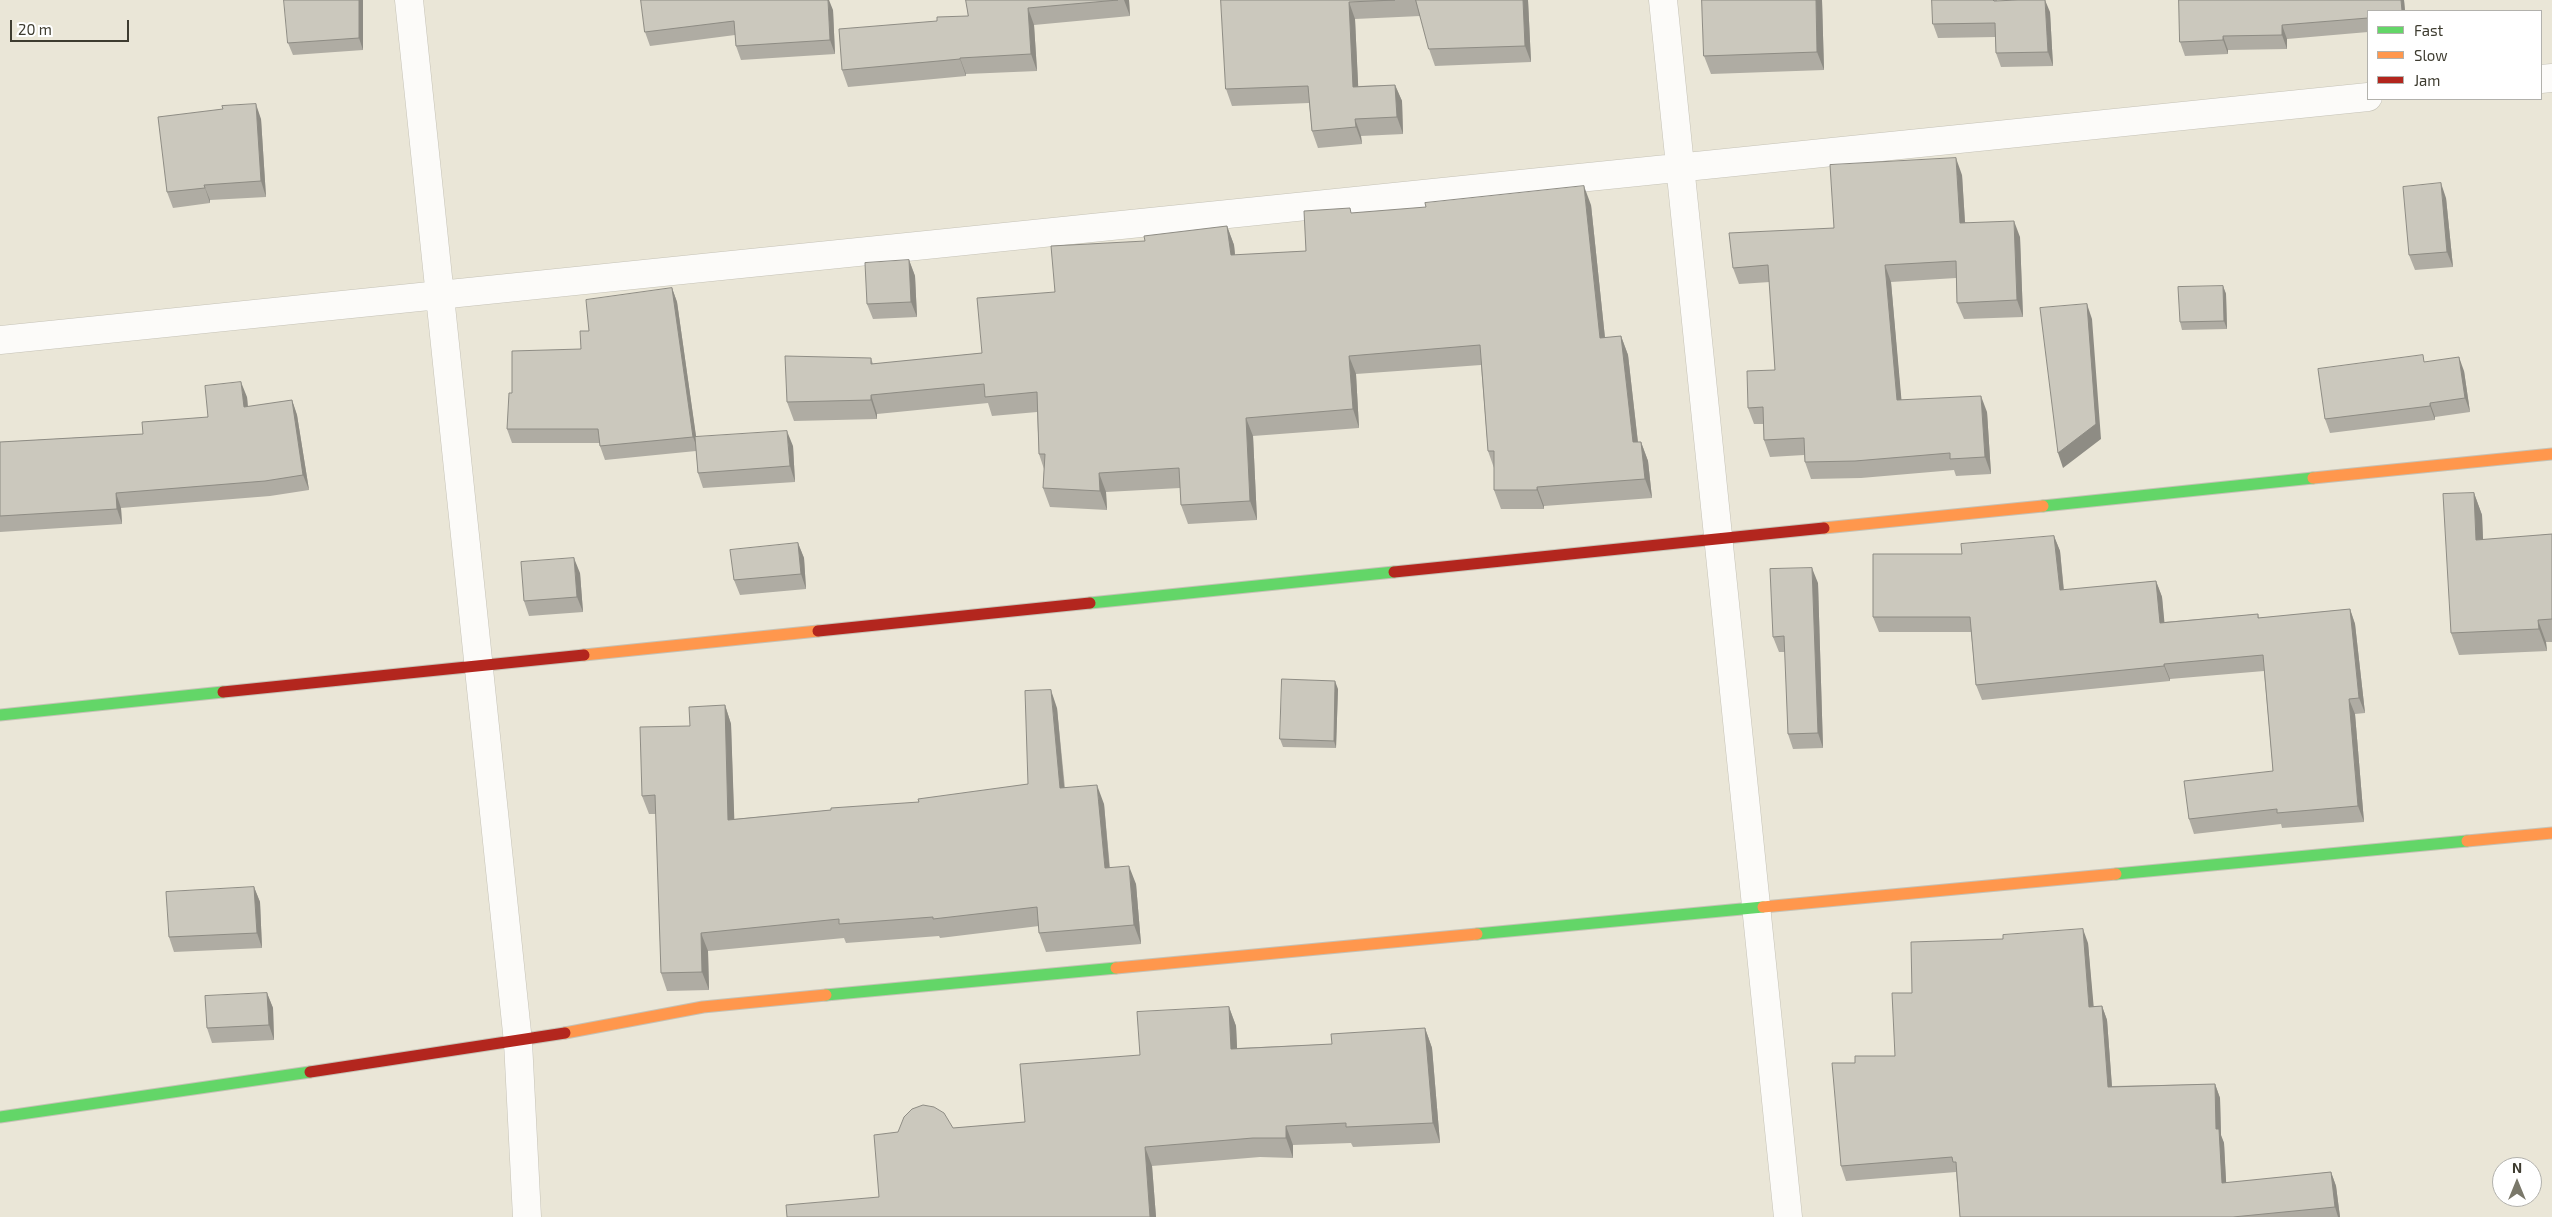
<!DOCTYPE html>
<style>
body{margin:0}
#map{position:relative;width:2552px;height:1217px;overflow:hidden;background:#eae6d7;font-family:"Exo 2",sans-serif}
canvas{display:block}
.legend{position:absolute;left:2367px;top:10px;width:175px;height:90px;box-sizing:border-box;background:#fff;border:1px solid #b2b1ac;margin:0;padding:6px 9px;list-style:none;font-size:15px;color:#3e3c30}
.legend li{display:flex;align-items:center;gap:10px;height:25px}
.legend b{width:25px;border:1px solid #b2b1ac}
.north{position:absolute;left:2492px;top:1157px;width:50px;height:50px;box-sizing:border-box;background:#fff;border:1px solid #b2b1ac;border-radius:50%;rotate:0deg;font-size:14px;font-weight:700;line-height:20px;text-align:center;color:#3e3c30}
.north::after{content:'';display:block;margin:auto;width:18px;height:22px;background:#7a786a;clip-path:polygon(50% 0,100% 100%,50% 72%,0 100%)}
.scale{position:absolute;left:10px;top:20px;width:119px;height:22px;box-sizing:border-box;border:2px solid #3e3c30;border-top:0;padding-left:6px;font-size:15px;line-height:18px;white-space:nowrap;color:#3e3c30;-webkit-text-stroke:4px #fff;paint-order:stroke}
</style>
<div id="map">
<canvas width="2552" height="1217"></canvas>
<ul class="legend">
<li><b style="height:6px;background:#63d668"></b>Fast</li>
<li><b style="height:6px;background:#ff974d"></b>Slow</li>
<li><b style="height:6px;background:#b3261e"></b>Jam</li>
</ul>
<div class="north">N</div>
<div class="scale">20 m</div>
</div>
<script>
const ctx = document.querySelector('canvas').getContext('2d');
ctx.lineJoin = 'round';
function trace(path, color, width, dash) { ctx.strokeStyle = color; ctx.lineWidth = width; ctx.lineCap = dash ? 'butt' : 'round'; ctx.setLineDash(dash || []); ctx.stroke(path); }
function paint(path, color) { ctx.fillStyle = color; ctx.fill(path, 'evenodd'); }
const street = new Path2D(`
 M409 0 518 1042 527 1217
 M1663 0 1788 1217
 M2541 79 2552 78
 M0 340 2368 97`);
const fast = new Path2D(`
 M2043 506 2313 478
 M1090 603 1394 572
 M0 715 223 692
 M2116 874 2467 841
 M1477 934 1763 907
 M826 995 1116 968
 M0 1117 310 1072`);
const slow = new Path2D(`
 M2313 478 2552 454
 M1824 528 2043 506
 M584 655 818 631
 M2467 841 2552 833
 M1763 907 2116 874
 M1116 968 1477 934
 M565 1033 703 1007 826 995`);
const jam = new Path2D(`
 M1394 572 1824 528
 M818 631 1090 603
 M223 692 584 655
 M310 1072 565 1033`);
trace(street, '#c5c2b6', 29);
trace(fast, '#c5c2b6', 13);
trace(slow, '#c5c2b6', 13);
trace(jam, '#c5c2b6', 13);
trace(street, '#fcfbf9', 28);
trace(fast, '#63d668', 11);
trace(slow, '#ff974d', 11);
trace(jam, '#b3261e', 11);
paint(new Path2D(`
 M363 0V50L293 55 288 43Z
 M641 0 833 10 835 54 741 60 736 46 735 35 650 46 645 32Z
 M966 0H1129L1130 16 1034 25 1037 71 966 74V76L848 87 842 70 937 21 968 16Z
 M1221 0H1528L1531 62 1435 66 1429 49 1420 16 1355 19 1358 86 1395 85 1402 101 1403 134 1361 136 1362 144 1318 148 1312 131 1309 103 1232 106 1226 89Z
 M1702 0H1822L1824 70 1711 74 1704 56Z
 M1932 0H1997V1L2050 12 2053 66 2001 67 1996 53 1995 37 1938 38 1933 24Z
 M2179 0H2404L2405 11H2368V32L2287 39V49L2228 50V54L2185 56 2180 42Z
 M223 109 261 119 266 197 210 200V203L173 208 167 192Z
 M1962 175 1965 222 2020 237 2023 317 1964 319 1957 303 1956 278 1891 282 1901 400 1987 412 1991 474 1956 476 1954 470 1861 478 1811 479 1805 462 1804 455 1770 457 1764 440 1763 424H1754L1748 408 1775 370 1770 282 1739 284 1733 268 1834 228Z
 M2446 198 2453 267 2415 270 2409 255Z
 M1591 205 1605 338 1621 336 1628 355 1638 442H1641L1648 461 1652 498 1544 506V509H1501L1494 490V468L1488 451 1481 365 1356 374 1359 428 1253 436 1257 520 1188 524 1181 505 1180 488 1106 492 1107 510 1050 507 1043 488 1044 469 1039 454 1037 412 992 416 988 403 877 414V419L794 421 787 402 871 358 873 364 982 353 1055 292 1145 241 1227 226 1234 245 1235 255 1306 251 1352 213Z
 M909 260 915 276 917 317 873 319 867 304Z
 M2223 286 2226 294 2227 329 2182 330 2180 322Z
 M672 288 677 302 696 437 793 446 795 482 703 488 698 473 696 451 605 460 600 446V443H512L507 429 512 393 581 349 589 331Z
 M2426 362 2464 371 2470 412 2435 417V420L2330 433 2325 419Z
 M247 397 248 407 292 400 297 415 309 490 270 496 121 508 122 524 0 532V442L143 434 208 417Z
 M2474 493 2482 515 2483 540 2552 534V642H2546L2547 651 2459 655 2451 633Z
 M2054 536 2060 551 2064 590 2156 581 2162 597 2164 622 2258 614 2259 618 2350 609 2355 624 2365 713 2355 714 2364 822 2282 828 2281 824 2194 834 2189 819 2273 771 2264 671 2170 679V681L1982 700 1976 685 1971 632H1879L1873 617 1962 554Z
 M798 543 804 558 806 589 740 595 734 580Z
 M580 573 583 612 529 616 524 601Z
 M1818 583 1823 748 1793 749 1788 734 1785 652H1779L1773 637Z
 M1338 689 1336 748 1283 747 1280 739Z
 M725 705 731 724 734 819 919 802 1028 784 1057 708 1065 788 1104 804 1110 868 1136 884 1141 944 1046 952 1039 933V926L940 938 939 936 846 943 844 938 708 951 709 990 667 991 661 973 656 814H649L642 796 690 726Z
 M254 887 260 902 262 948 174 952 169 937Z
 M2088 943 2093 1006H2102L2107 1020 2112 1086 2215 1084 2220 1098 2221 1136 2224 1143 2226 1183 2331 1172 2336 1186 2340 1217H1960L1956 1172 1846 1181 1841 1166 1855 1063 1895 1056 1912 993Z
 M267 993 273 1008 274 1040 212 1043 207 1028Z
 M1229 1007 1236 1026 1237 1048 1332 1044 1425 1028 1432 1048 1440 1143 1353 1147 1351 1143 1293 1145V1158L1260 1157 1152 1166 1156 1217H787L879 1197 953 1128 1025 1122 1140 1055Z`), '#afaca3');
paint(new Path2D(`
 M359 0H363V50L359 38Z
 M828 0H829L833 10 835 54 830 40Z
 M1124 0H1129L1130 16Z
 M1523 0H1528L1531 62 1525 46Z
 M1816 0H1822L1824 70 1817 52Z
 M2045 0 2050 12 2053 66 2048 52Z
 M2401 0H2404L2405 11H2402Z
 M1349 2 1355 19 1359 103 1353 87Z
 M1028 8 1034 25 1037 71 1031 54Z
 M2282 25 2287 39V49L2282 35Z
 M2223 36 2228 50V54L2223 40Z
 M960 58 966 74V76L960 59Z
 M1395 85 1402 101 1403 134 1397 117Z
 M256 104 261 119 266 197 261 181Z
 M1355 119 1361 136 1362 144 1356 127Z
 M1956 158 1962 175 1966 239 1960 223Z
 M2441 183 2446 198 2453 267 2447 252Z
 M204 185 210 200V203Z
 M1584 186 1591 205 1607 357 1600 338Z
 M2014 221 2020 237 2023 317 2017 300Z
 M1227 226 1234 245 1237 274 1231 255Z
 M909 260 915 276 917 317 911 302Z
 M1885 265 1891 282 1903 417 1897 400Z
 M2223 286 2226 294 2227 329 2224 321Z
 M672 288 677 302 698 450 693 437Z
 M2087 304 2092 319 2101 439 2063 468 2058 453Z
 M1621 336 1628 355 1640 461 1633 442Z
 M1349 356 1356 374 1359 428 1353 409Z
 M2459 357 2464 371 2470 412 2465 398Z
 M241 382 247 397 249 422 244 407Z
 M871 395 877 414V419L871 400Z
 M1981 396 1987 412 1991 474 1985 457Z
 M292 400 297 415 309 490 303 475Z
 M2430 403 2435 417V420L2430 406Z
 M1246 418 1253 436 1257 520 1250 501Z
 M787 431 793 446 795 482 790 466Z
 M1641 442 1648 461 1652 498 1645 479Z
 M1099 473 1106 492 1107 510 1100 491Z
 M1537 487 1544 506V509L1537 490Z
 M116 493 121 508 122 524 117 509Z
 M2474 493 2482 515 2484 562 2476 540Z
 M2054 536 2060 551 2065 605 2060 590Z
 M798 543 804 558 806 589 801 574Z
 M574 558 580 573 583 612 577 597Z
 M1812 568 1818 583 1823 748 1818 733Z
 M2156 581 2162 597 2166 638 2160 623Z
 M2350 609 2355 624 2365 713 2359 698Z
 M2538 620 2546 642 2547 651 2539 629Z
 M2164 664 2170 679V681L2164 666Z
 M1335 681 1338 689 1336 748 1334 741Z
 M1051 690 1057 708 1066 807 1060 788Z
 M2349 699 2355 714 2364 822 2358 806Z
 M725 705 731 724 735 839 728 820Z
 M1097 785 1104 804 1111 886 1105 868Z
 M1129 866 1136 884 1141 944 1134 925Z
 M254 887 260 902 262 948 257 933Z
 M2083 929 2088 943 2095 1021 2089 1007Z
 M701 933 708 951 709 990 702 972Z
 M267 993 273 1008 274 1040 269 1025Z
 M2102 1006 2107 1020 2113 1101 2108 1087Z
 M1229 1007 1236 1026 1238 1068 1231 1049Z
 M1425 1028 1432 1048 1440 1143 1433 1123Z
 M2215 1084 2220 1098 2221 1135 2224 1143 2227 1198 2222 1183 2216 1129Z
 M1286 1126 1293 1145V1158L1286 1138Z
 M1145 1147 1152 1166 1156 1217H1150Z
 M2331 1172 2336 1186 2340 1217H2338L2335 1207Z`), '#8e8c84');
const building = new Path2D(`
 M284 0H359V38L288 43Z
 M641 0H828L830 40 736 46 734 21 645 32Z
 M966 0H1118L1028 8 1031 54 960 58V59L842 70 839 29 937 21V17L968 16Z
 M1221 0H1395L1349 2 1353 87 1395 85 1397 117 1355 119 1356 127 1312 131 1308 86 1226 89Z
 M1416 0H1523L1525 46 1429 49Z
 M1702 0H1816L1817 52 1704 56Z
 M1932 0H1993L1994 1 2018 0H2045L2048 52 1996 53 1995 23 1933 24Z
 M2179 0H2401L2402 11H2368V18L2282 25V35L2223 36V40L2180 42Z
 M256 104 261 181 204 185 205 188 167 192 158 117 223 109 222 106Z
 M1956 158 1960 223 2014 221 2017 300 1957 303 1956 261 1885 265 1897 400 1981 396 1985 457 1950 459V453L1855 461 1805 462 1804 438 1764 440 1763 407 1748 408 1747 371 1775 370 1768 265 1733 268 1729 233 1834 228 1830 165Z
 M2441 183 2447 252 2409 255 2403 187Z
 M1584 186 1600 338 1621 336 1633 442H1641L1645 479 1537 487V490H1494V451H1488L1480 345 1349 356 1353 409 1246 418 1250 501 1181 505 1179 468 1099 473 1100 491 1043 488 1045 454H1039L1037 392 985 397 984 384 871 395V400L787 402 785 356 871 358V364L982 353 977 298 1055 292 1051 246 1145 241 1144 236 1227 226 1231 255 1306 251 1304 211 1350 208 1351 213 1426 207 1425 203Z
 M909 260 911 302 867 304 865 263Z
 M2223 286 2224 321 2180 322 2178 287Z
 M672 288 693 437 600 446 598 429H507L509 393H512V351L581 349 580 331H589L586 300Z
 M2087 304 2096 424 2058 453 2040 308Z
 M2423 355 2424 362 2459 357 2465 398 2430 403V406L2325 419 2318 369Z
 M241 382 244 407 292 400 303 475 265 481 116 493 117 509 0 516V442L143 434 142 422 208 417 205 386Z
 M787 431 790 466 698 473 695 437Z
 M2474 493 2476 540 2552 534V619L2538 620 2539 629 2451 633 2443 494Z
 M2054 536 2060 590 2156 581 2160 623 2258 614V618L2350 609 2359 698 2349 699 2358 806 2277 813V809L2189 819 2184 781 2273 771 2263 655 2164 664V666L1976 685 1970 617H1873V554H1962L1961 544Z
 M798 543 801 574 734 580 730 550Z
 M574 558 577 597 524 601 521 562Z
 M1812 568 1818 733 1788 734 1784 636 1773 637 1770 569Z
 M1282 679 1335 681 1334 741 1280 739Z
 M1051 690 1060 788 1097 785 1105 868 1129 866 1134 925 1039 933 1037 907 933 919V917L839 924V919L701 933 702 972 661 973 655 795 642 796 640 727 690 726 689 707 725 705 728 820 831 810V808L919 802 918 799 1028 784 1025 691Z
 M254 887 257 933 169 937 166 892Z
 M2083 929 2089 1007 2102 1006 2108 1087 2215 1084 2216 1129H2219L2222 1183 2331 1172 2335 1207 2233 1217H1960L1956 1162H1953L1952 1157 1841 1166 1832 1063H1855V1056H1895L1892 993H1912L1911 942 2003 939V935Z
 M267 993 269 1025 207 1028 205 996Z
 M1229 1007 1231 1049 1332 1044 1331 1034 1425 1028 1433 1123 1346 1127V1123L1286 1126V1138H1253L1145 1147 1150 1217H787L786 1205 879 1197 874 1135 898 1132 904 1117 912 1109 923 1105 934 1107 944 1113 953 1128 1025 1122 1020 1064 1140 1055 1137 1012Z`);
paint(building, '#cbc8bd');
trace(building, '#8e8c84', 1);
</script>
